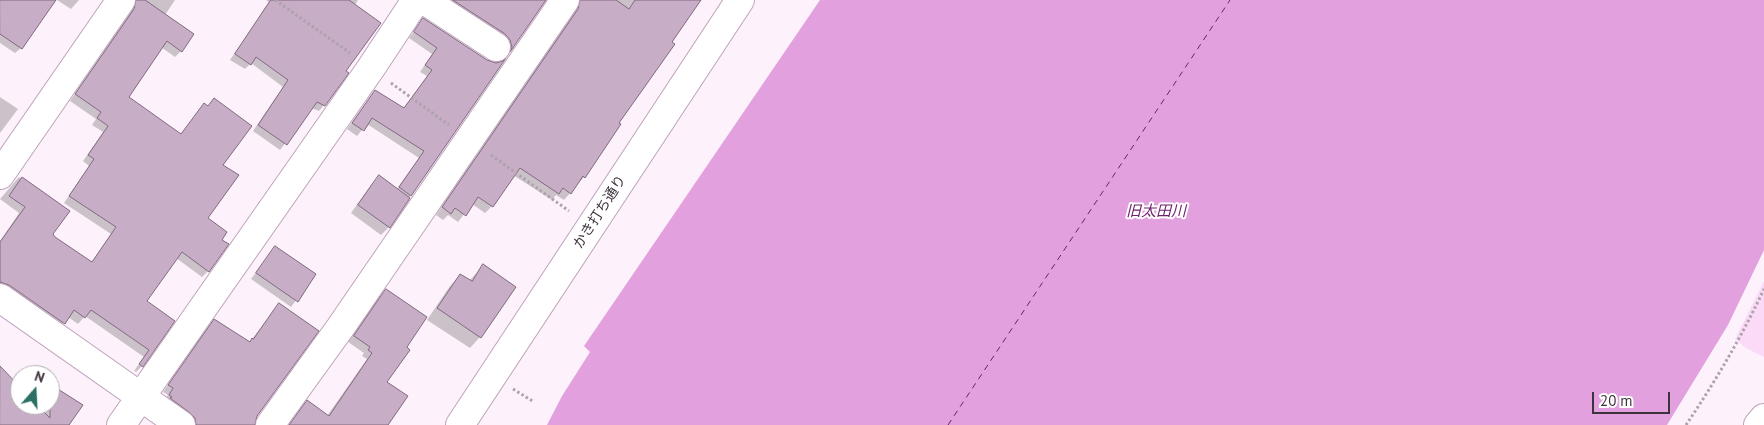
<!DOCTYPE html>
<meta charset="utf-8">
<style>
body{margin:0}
#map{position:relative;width:1764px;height:425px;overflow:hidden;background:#fdf2fc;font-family:"PT Sans",sans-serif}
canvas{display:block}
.north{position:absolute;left:10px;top:365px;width:50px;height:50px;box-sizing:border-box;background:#fff;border:1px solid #b2adb1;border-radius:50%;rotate:19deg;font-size:14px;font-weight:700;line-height:20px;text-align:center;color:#3e333d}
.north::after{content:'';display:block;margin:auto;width:18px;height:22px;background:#2c7063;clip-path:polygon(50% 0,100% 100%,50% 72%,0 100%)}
.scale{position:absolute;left:1592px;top:392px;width:78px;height:22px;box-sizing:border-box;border:2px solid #3e333d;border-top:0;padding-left:6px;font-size:15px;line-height:18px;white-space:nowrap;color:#3e333d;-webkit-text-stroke:4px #fff;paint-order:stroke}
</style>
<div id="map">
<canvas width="1764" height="425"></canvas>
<div class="north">N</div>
<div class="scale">20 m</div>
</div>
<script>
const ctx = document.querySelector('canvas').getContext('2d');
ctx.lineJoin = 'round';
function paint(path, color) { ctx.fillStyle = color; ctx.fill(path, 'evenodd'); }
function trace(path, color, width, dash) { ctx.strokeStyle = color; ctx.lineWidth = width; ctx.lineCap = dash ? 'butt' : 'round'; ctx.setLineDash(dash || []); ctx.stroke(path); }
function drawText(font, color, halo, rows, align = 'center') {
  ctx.font = font + ' "PT Sans","Noto Sans JP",sans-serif'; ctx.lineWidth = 4; ctx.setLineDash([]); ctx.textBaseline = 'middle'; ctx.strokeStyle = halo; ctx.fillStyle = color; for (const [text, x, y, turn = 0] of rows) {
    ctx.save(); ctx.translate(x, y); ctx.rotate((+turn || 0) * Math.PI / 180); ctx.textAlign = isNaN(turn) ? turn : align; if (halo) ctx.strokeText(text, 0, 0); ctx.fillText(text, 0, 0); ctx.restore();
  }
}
paint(new Path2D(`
 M1764 281V357L1744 347 1735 339Z`), '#fbdaf8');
paint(new Path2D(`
 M820 0H1764V250L1728 325 1667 425H547L562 396 590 352 584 346Z`), '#e2a0de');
paint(new Path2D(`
 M0 0H4L21 48 15 53 0 43Z
 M57 0H79L71 9Z
 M133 0H175L165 15 181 51 175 57 161 47 127 97 180 135 204 105 221 165 207 219 220 240 208 271 202 277 176 258 145 301 173 321 142 366 136 372 134 371 144 357 85 316 78 324 68 317 58 329 0 290V241L19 213 0 199 19 177 68 212 52 234 54 238 91 263 111 234 64 203 89 166 83 161 103 132 92 125 96 119 70 101 128 16Z
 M266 0H358L355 5 344 71 324 105 319 111 311 108 280 150 253 131 283 87 251 63 245 69 230 60 269 2Z
 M436 0H545L505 56Z
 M572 0H699L584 177 564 200 556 195 552 200 513 175 492 206 485 213 472 204 458 222 448 215 443 220 436 215 571 17 574 8Z
 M423 20 487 61 411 195 389 227 381 235 351 213 371 185 379 177 396 190 419 158 367 124 357 136 347 129 375 91 403 109 427 76 420 72 432 54 409 38Z
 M0 97 18 109 0 133Z
 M275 247 315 275 291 307 251 279Z
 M483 266 480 337 470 348 427 320 450 286 460 275 469 281Z
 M386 291 405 347 386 382 387 425H289L307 402 327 416 367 359 362 356 364 353 348 342 379 297Z
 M279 304 254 425H189L163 401 168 395 163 392 208 327 214 321 249 343Z
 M0 368 20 389V405H50V385L68 425H0Z`), '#0003');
trace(new Path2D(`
 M948 425 1230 0`), '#6e216c', 1, [6, 5]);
const building = new Path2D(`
 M0 0H56L22 49 0 34Z
 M136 0H145L194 34 182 52 167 41 129 97 181 134 204 103 208 106 214 98 252 126 223 165 239 175 208 218 227 232 222 240 229 244 209 272 182 252 147 301 175 321 143 367 139 364 149 350 91 310 85 318 74 310 65 324 9 285 0 282V242L25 207 9 196 22 177 70 211 53 234 55 237 92 262 116 227 69 196 94 159 88 155 108 126 97 118 101 112 75 94 134 9Z
 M271 0H349L381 23 346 71 349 73 325 106 317 102 287 145 258 125 288 80 256 57 251 65 235 54Z
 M453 0H546L510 52 512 47 510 40 505 34Z
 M580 0H616L629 9 635 0H701L672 42 675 44 619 123 621 124 585 178 583 176 571 194 563 188 559 194 520 168 493 207 478 197 466 216 455 208 451 214 442 207 578 9Z
 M423 18 487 60 496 63 503 61 506 58 411 196 399 187 424 151 372 118 364 131 352 123 375 90 404 108 432 70 425 65 437 48 414 32Z
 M379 175 410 198 390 228 358 205Z
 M275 246 316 274 298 302 256 273Z
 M483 264 516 287 481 338 437 308 460 274 472 281Z
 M386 289 427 317 407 347 410 350 387 382 408 396 388 425H289L307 400 329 416 372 353 368 350 370 347 354 336Z
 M279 303 319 331 257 416 255 425H196L195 418 190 413 170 398 172 397 169 395 173 388 168 385 214 319 250 342 252 338 253 339Z
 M0 366 20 387V405H37L50 418V384L83 405 69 425H0Z`);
paint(building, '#c7adc5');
trace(building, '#81697f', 1);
const minor = new Path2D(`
 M424 0 496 47
 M0 175 121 0
 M0 298 181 425
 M121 425 371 68 416 0
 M270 425 340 328 565 0
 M460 425 740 0
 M1758 425 1764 418`);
trace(minor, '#bea3bb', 30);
trace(new Path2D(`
 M275 0 350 53
 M391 83 449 125
 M491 155 569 211
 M513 389 534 402
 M1686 425C1715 382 1742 336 1764 289`), '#aea3ad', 3, [2.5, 2.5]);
trace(minor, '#fff', 28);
drawText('14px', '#3e333d', '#fff', [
 ["かき打ち通り",600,212,-57]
]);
drawText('italic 15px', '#6e216c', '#fff', [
 ["旧太田川",1156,212]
]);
</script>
